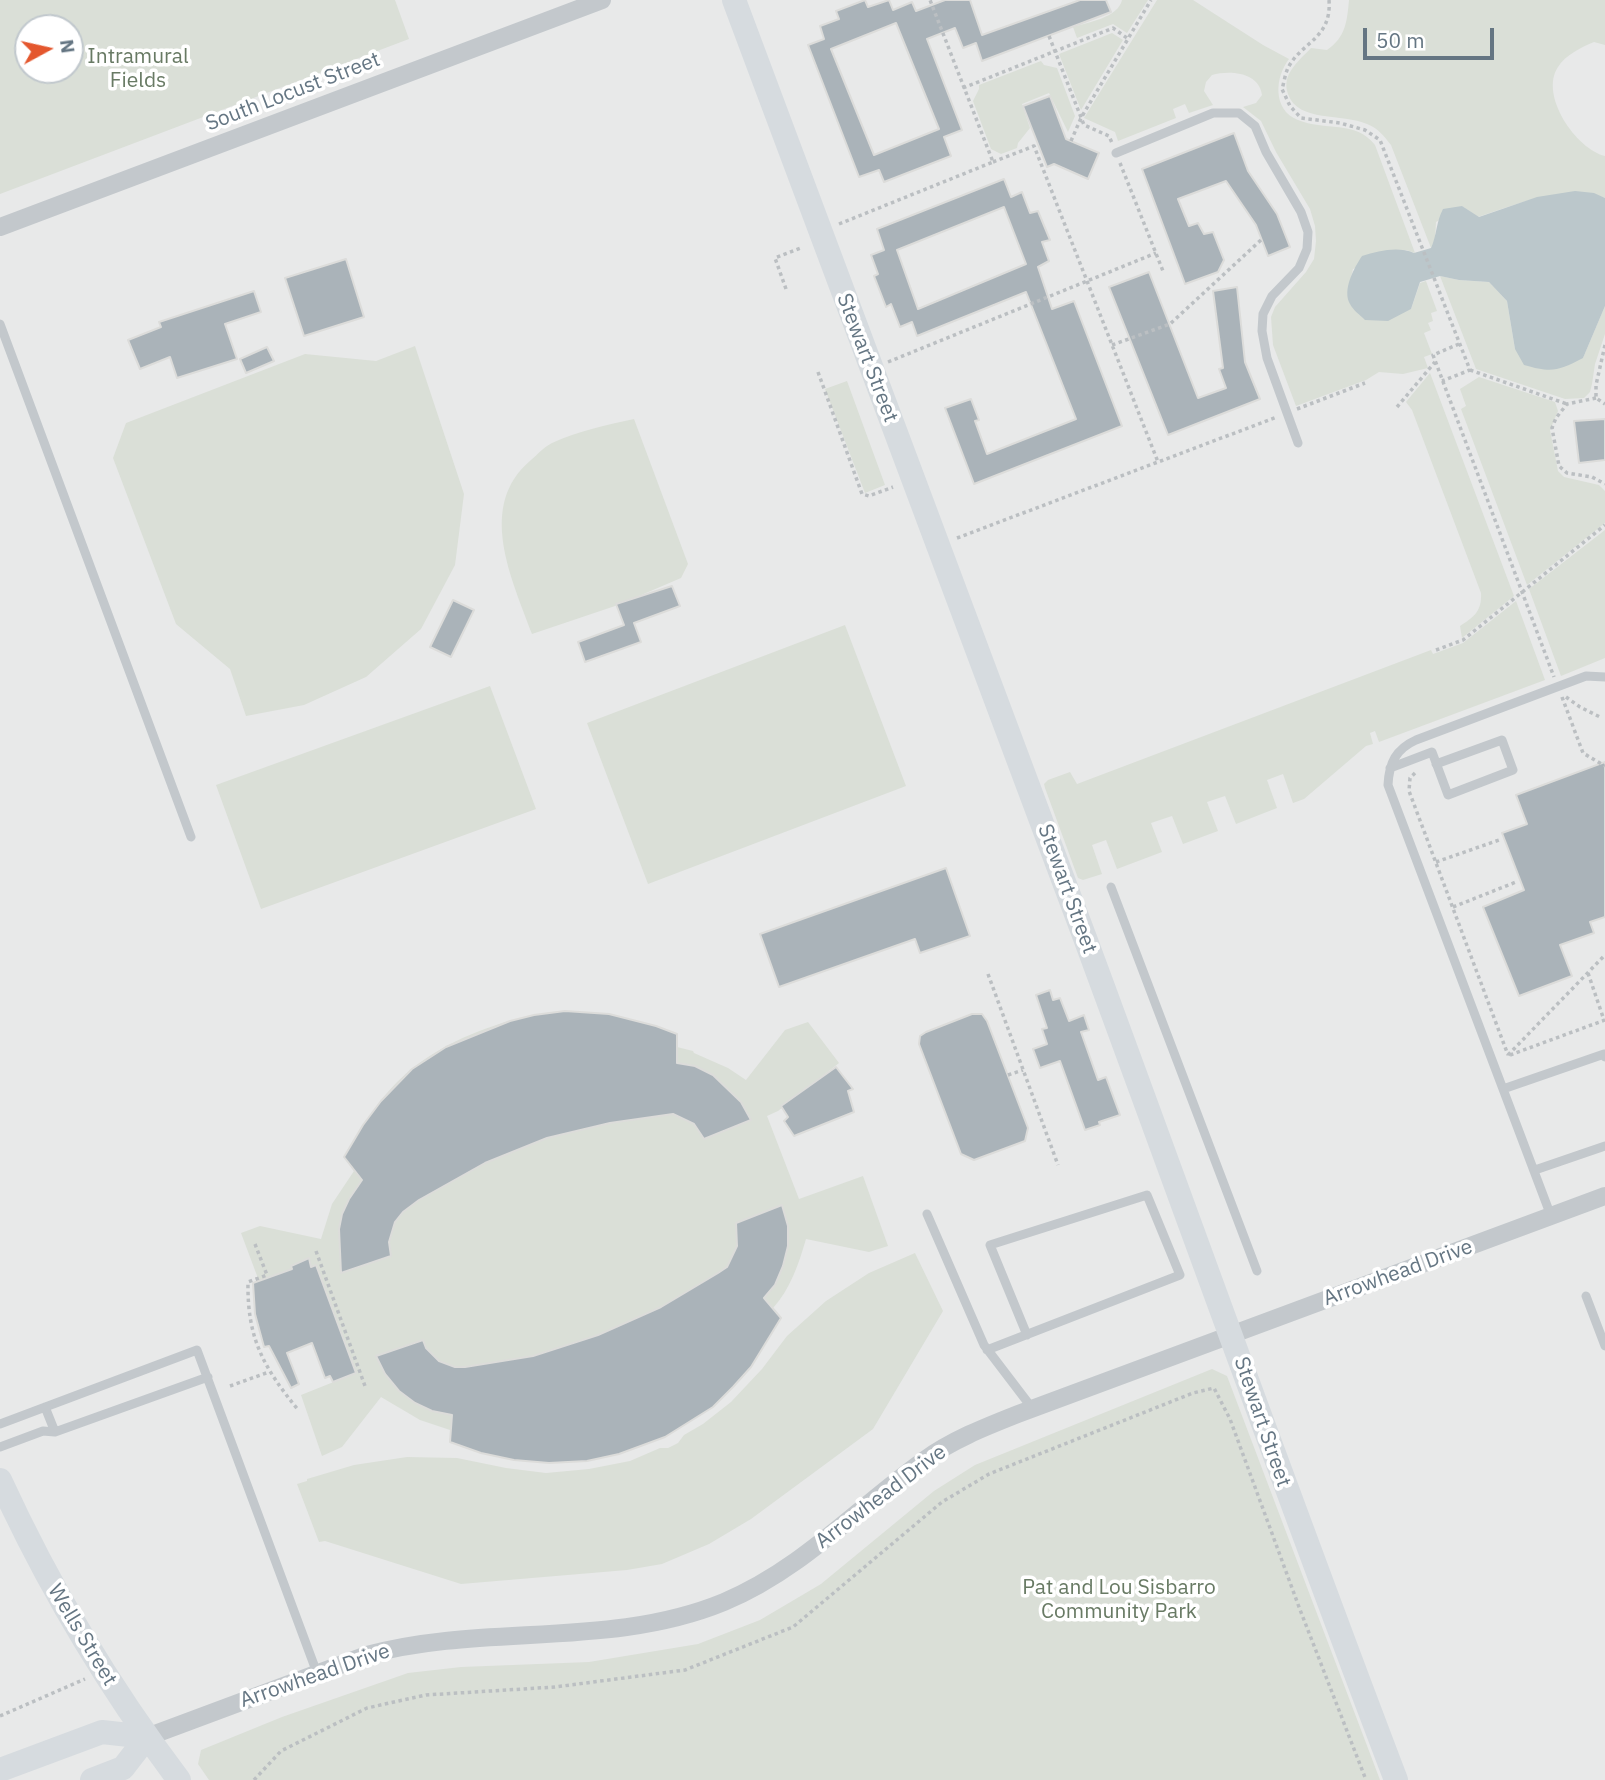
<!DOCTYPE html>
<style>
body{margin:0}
#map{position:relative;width:1605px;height:1780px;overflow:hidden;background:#fafaf8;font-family:"IBM Plex Sans",sans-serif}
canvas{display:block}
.north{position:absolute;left:14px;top:14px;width:70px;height:70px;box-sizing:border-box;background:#fff;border:2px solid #c1c8cd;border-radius:50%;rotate:82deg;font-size:19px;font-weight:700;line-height:28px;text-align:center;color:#657683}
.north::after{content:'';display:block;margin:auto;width:24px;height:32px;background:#e4572e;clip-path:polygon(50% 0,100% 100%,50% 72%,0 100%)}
.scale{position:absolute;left:1363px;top:28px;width:131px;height:32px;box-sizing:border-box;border:4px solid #657683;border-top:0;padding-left:9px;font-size:21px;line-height:24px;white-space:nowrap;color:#657683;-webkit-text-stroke:5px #fff;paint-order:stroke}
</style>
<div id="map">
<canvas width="1605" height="1780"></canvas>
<div class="north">N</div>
<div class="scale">50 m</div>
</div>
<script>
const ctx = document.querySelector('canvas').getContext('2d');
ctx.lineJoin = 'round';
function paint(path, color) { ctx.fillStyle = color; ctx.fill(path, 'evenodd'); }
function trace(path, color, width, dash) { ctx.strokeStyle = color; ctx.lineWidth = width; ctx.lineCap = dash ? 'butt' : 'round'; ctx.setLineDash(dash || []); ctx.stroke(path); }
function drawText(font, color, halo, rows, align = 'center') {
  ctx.font = font + ' "IBM Plex Sans",sans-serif'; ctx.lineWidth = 7; ctx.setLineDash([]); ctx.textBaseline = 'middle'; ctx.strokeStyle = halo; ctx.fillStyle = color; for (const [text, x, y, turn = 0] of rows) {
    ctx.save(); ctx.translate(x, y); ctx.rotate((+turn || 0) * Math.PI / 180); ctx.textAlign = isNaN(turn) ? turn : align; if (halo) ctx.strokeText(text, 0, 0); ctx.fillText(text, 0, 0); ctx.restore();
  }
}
paint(new Path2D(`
 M0 0H1605V1780H0ZM28 28H70V70H28Z`), '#e8e9e9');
paint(new Path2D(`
 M0 0H395L409 39 0 194ZM28 28H70V70H28Z
 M1122 0H1148L1127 33 1113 24 1077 38 1073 27C1088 22 1118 18 1122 0Z
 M1157 0H1193L1263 45 1289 59C1275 77 1272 110 1298 120 1324 131 1356 120 1375 145L1415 253 1406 250 1353 269C1347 296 1344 300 1366 320L1411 309 1420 283 1426 281 1437 311 1431 313 1433 321 1428 323 1431 330 1424 333 1432 354 1424 357 1428 368 1403 374 1379 372 1366 380 1296 406 1273 345 1271 317 1275 307 1306 272 1314 259 1316 241 1315 226 1310 209 1276 152 1261 121 1243 107 1256 103 1262 95C1259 72 1230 70 1212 75L1206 82 1204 91 1213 105 1189 113 1185 104 1173 109 1176 118 1118 141 1115 132 1084 118Z
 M1349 0H1605V45L1594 42C1582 47 1565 55 1558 67 1539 95 1576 149 1605 156V198C1570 183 1513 205 1478 217L1462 206 1436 222 1435 240 1431 248 1391 145C1384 136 1378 128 1367 124 1343 113 1298 123 1288 94 1281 74 1299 61 1311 48L1327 50C1346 37 1347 21 1349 0Z
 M1112 33 1123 40 1081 110 1059 54Z
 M1041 61 1044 65 1057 68 1075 116 1068 132 1049 93 1022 104 1030 128 1018 143 1017 148 1001 154 991 149 973 101 979 89V85Z
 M1440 276 1459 280 1489 282 1507 301 1515 349 1583 358 1605 306V334L1595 364 1592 384 1590 392 1584 398 1565 399 1476 369Z
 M415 346 464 494 455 565 421 629 366 677 304 705 246 716 230 669 176 624 113 458 126 423 305 354 376 361Z
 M1430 373 1514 596 1462 638 1460 626C1474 617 1482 611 1481 593L1412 410 1406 402Z
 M1479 377 1555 402 1558 411 1550 430 1558 471 1564 477 1599 485 1605 491V523L1527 585 1461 409 1466 406 1460 389Z
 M847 381 885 485 865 493 825 389Z
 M634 419 688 564 681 578 618 605 532 634C512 579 476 506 531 460 538 454 544 447 552 443 578 431 607 425 634 419Z
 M1605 530V658L1561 676 1529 589Z
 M1516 601 1545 680 1379 742 1375 731 1370 733 1373 744 1366 746 1304 799 1293 803 1283 774 1267 780 1277 808 1236 824 1225 796 1207 802 1218 831 1183 844 1172 816 1151 823 1162 852 1117 869 1106 840 1092 845 1102 874 1083 880 1078 878 1045 788 1044 784 1048 780 1070 772 1077 784 1431 650 1433 654 1463 643Z
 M845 625 906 786 648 884 587 723Z
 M490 686 536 809 261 909 216 785Z
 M565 1011C605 1013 640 1019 677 1034V1047L693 1051 694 1053 728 1068 746 1080 785 1030 808 1022 839 1063 778 1111 767 1116 799 1199 863 1176 888 1246 869 1252 806 1239C799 1263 790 1290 773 1308L781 1318 751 1367 713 1407 672 1433 619 1454 450 1442V1430L420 1420 381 1397 342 1447 322 1456 301 1395 356 1373 316 1265 311 1267 308 1259 291 1266 292 1269 259 1281 241 1233 260 1226 321 1239 332 1204 354 1171 344 1157C363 1126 383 1091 413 1068 447 1041 493 1023 535 1015 546 1012 553 1013 565 1011Z
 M915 1253 943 1311 873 1429 751 1519 709 1544 662 1564 627 1570 461 1584 325 1541 319 1542 297 1484 307 1481V1479L354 1465 407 1457 457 1458 506 1468 546 1473 589 1469 630 1461 660 1448H668L678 1443 684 1435 703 1424 731 1402 762 1369 787 1336 826 1301 869 1273Z
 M1212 1369 1227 1376 1380 1780H209L198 1764 201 1750 282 1717 408 1673 461 1667 589 1662 698 1644 760 1620 821 1584 934 1491 975 1465Z`), '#dadfd7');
paint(new Path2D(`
 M1575 191 1594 193 1605 198V306L1583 358C1558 371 1552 373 1524 365L1515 349 1507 301 1489 282 1459 280 1440 276 1420 282 1411 309 1388 321 1365 320C1360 315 1353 310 1350 304 1342 290 1354 268 1362 256 1379 251 1397 246 1414 253L1431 248C1437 235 1436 222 1443 209L1462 206 1479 217 1537 197Z`), '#bbc7cb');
const building = new Path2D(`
 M865 0 868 7 889 0 893 10 912 2 916 11 945 0H970L982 35 1080 0H1106L1111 12 982 61 976 43 963 48 955 28 927 39 962 130 944 137 951 156 884 182 879 170 859 177 808 45 824 39 820 26 839 19 836 11ZM896 23 939 129 874 155 831 49Z
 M1050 96 1066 139 1099 153 1088 179 1054 164 1047 167 1023 106Z
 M1234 133 1248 171 1277 214 1290 247 1268 256 1256 225 1226 181 1178 199 1189 226 1198 223 1204 234 1213 232 1224 260 1218 272 1185 284 1142 169Z
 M1004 179 1011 197 1022 192 1030 213 1038 211 1050 240 1042 242 1049 261 1038 267 1052 309 1074 301 1122 426 974 484 945 408 971 399 979 420 975 421 987 454 1076 419 1026 292 917 336 912 322 900 327 891 304 886 307 874 276 878 274 871 255 884 250 877 229ZM1004 207 1026 264 918 309 897 250Z
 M346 259 364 317 304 336 285 278Z
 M1149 272 1198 398 1226 388 1219 369 1223 368 1213 291 1237 287 1245 362 1260 399 1168 435 1109 287Z
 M254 291 261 312 225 324 237 359 177 378 170 357 140 369 128 340 161 327 159 322Z
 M267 347 274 361 246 373 240 359Z
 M1605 419V460L1579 463 1574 421Z
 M672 586 680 606 634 623 641 642 585 662 578 642 624 625 616 604Z
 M453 600 474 610 451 657 430 647Z
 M1605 762V917L1590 922 1594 933 1560 945 1572 976 1519 996 1483 907 1524 890 1502 833 1527 824 1516 795Z
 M946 868 970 936 920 953 915 939 779 987 760 934Z
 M1050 990 1053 1000 1060 998 1069 1021 1084 1015 1089 1030 1081 1032 1098 1080 1106 1077 1120 1115 1099 1122 1100 1125 1085 1130 1060 1061 1040 1068 1033 1049 1047 1044 1042 1029 1047 1028 1036 995Z
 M565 1011 609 1014 656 1026 677 1034V1063L695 1066 713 1075 741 1102 751 1120 704 1139 694 1124 673 1114 610 1123 547 1138 485 1163 419 1200 403 1212 395 1222 389 1242 391 1256 341 1273 339 1229 342 1214 349 1199 362 1180 344 1157 363 1125 381 1101 412 1069 446 1047 510 1021 534 1015Z
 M972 1014H982L987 1021 1028 1128 1025 1141 974 1160 961 1154 919 1044 920 1036 926 1032Z
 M836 1067 853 1089 848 1091 854 1112 794 1136 784 1121 788 1117 781 1106Z
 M782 1205 788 1226V1246L783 1266 775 1285 764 1298 781 1318 751 1367 733 1387 713 1407 665 1437 619 1454 587 1461 549 1463 514 1460 481 1453 450 1442 452 1415 432 1411 415 1403 399 1391 385 1374 376 1356 423 1340 426 1348 439 1361 455 1367H465L533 1356 598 1335 661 1307 718 1273 727 1267 737 1246 736 1223Z
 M309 1258 311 1267 316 1265 356 1373 333 1382 330 1376 325 1378 312 1343 287 1353 299 1384 291 1388 269 1346 264 1347 255 1314 253 1283 292 1269 291 1266Z`);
paint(building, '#aab3b9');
trace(building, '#dcdcda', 2);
trace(new Path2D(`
 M1329 0C1332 39 1301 42 1288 68 1285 74 1284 83 1282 89L1290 106 1301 118 1340 123 1365 130 1380 140 1470 370 1442 381
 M1049 36 1084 125 1109 136 1112 143
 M963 88 1113 28 1127 38
 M1071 141 1081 118 1151 0
 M993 162 1034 146 1158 462
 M1120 163 1163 271
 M839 224 993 162 930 0
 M786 289 775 258 803 247
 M1459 344 1433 355 1554 677
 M1112 345 1170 324 1262 239
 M1605 345 1596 385V398L1605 404
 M888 362 1156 253
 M1470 370 1567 404
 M818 372 862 494 869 496 893 487
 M1596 398 1567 404 1556 418 1552 428 1559 466 1567 473 1592 477 1605 484
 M1397 407 1435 362
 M1297 409 1365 383
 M957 538 1277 417
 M1436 650 1463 640 1605 525
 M1562 697 1583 753 1605 766
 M1566 697 1580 707 1600 717
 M1415 773 1410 778 1409 791 1508 1055
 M1436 862 1502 839
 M1453 907 1516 882
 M1588 973 1604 1020
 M988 974 1058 1165
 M1508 1055 1605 955
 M1510 1055 1605 1020
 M1008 1075 1023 1070
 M255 1244 267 1275 248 1282C247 1339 264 1368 299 1411
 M316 1251 365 1386
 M230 1386 269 1372
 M0 1716 85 1679
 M254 1780 281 1751 367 1708 426 1695 555 1687 685 1670 793 1627 942 1502 989 1474 1193 1393 1214 1388 1230 1419 1299 1607 1366 1780`), '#bbbfc2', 3.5, [3.5, 3.5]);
trace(new Path2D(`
 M1116 153 1213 113H1239L1255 126 1266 152 1301 212 1308 232 1307 249 1299 268 1272 296 1263 314 1262 331 1267 358 1298 443
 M0 324 191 837
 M1390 768 1432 752 1448 795 1513 770 1502 740 1436 764
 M1111 887 1257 1271
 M1503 1089 1604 1054 1605 1057
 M1535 1170 1605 1146
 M927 1214 984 1345 1032 1408
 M1551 1216 1388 785C1389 763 1396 749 1416 740L1586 676 1605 677
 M1586 1296 1605 1346
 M987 1350 1180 1275 1147 1195 990 1245 1027 1335
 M45 1407 55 1432
 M0 1424 197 1350 317 1673
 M0 1447 43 1431 55 1432 208 1377`), '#c3c8cc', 9);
trace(new Path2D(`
 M0 227 602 0
 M147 1737 367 1655C484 1623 610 1649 724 1602 801 1570 856 1509 923 1461 952 1440 985 1427 1018 1414L1605 1196`), '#c3c8cc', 18);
trace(new Path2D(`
 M734 0C849 313 969 625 1085 938 1189 1219 1289 1500 1396 1780
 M0 1480C49 1587 108 1686 179 1780
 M0 1770 102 1732 147 1737
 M92 1780 123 1768 147 1737`), '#d6dbdf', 24);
drawText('21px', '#687a64', '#fff', [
 ["Intramural",138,57],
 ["Fields",138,81],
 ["Pat and Lou Sisbarro",1119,1588],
 ["Community Park",1119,1612]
]);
drawText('21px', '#657683', '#fff', [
 ["South Locust Street",293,92,-21],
 ["Stewart Street",867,358,69],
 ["Stewart Street",1067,889,70],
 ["Arrowhead Drive",1398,1273,-20],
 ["Stewart Street",1262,1422,71],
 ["Arrowhead Drive",881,1497,-37],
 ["Wells Street",82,1635,59],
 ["Arrowhead Drive",315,1676,-19]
]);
</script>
